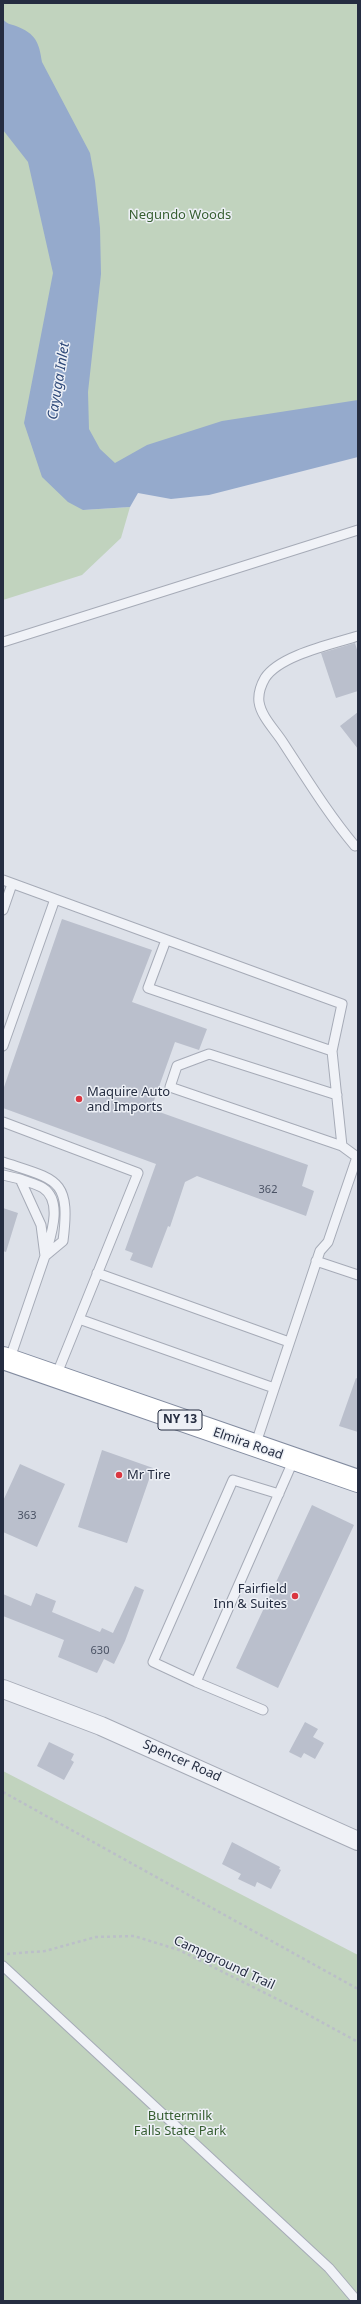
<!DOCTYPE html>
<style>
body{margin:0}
#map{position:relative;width:361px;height:2304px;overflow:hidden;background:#dde1e9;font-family:"Noto Sans",sans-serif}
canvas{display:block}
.frame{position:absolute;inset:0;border:4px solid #252d41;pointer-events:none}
</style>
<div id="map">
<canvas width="361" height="2304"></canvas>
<div class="frame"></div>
</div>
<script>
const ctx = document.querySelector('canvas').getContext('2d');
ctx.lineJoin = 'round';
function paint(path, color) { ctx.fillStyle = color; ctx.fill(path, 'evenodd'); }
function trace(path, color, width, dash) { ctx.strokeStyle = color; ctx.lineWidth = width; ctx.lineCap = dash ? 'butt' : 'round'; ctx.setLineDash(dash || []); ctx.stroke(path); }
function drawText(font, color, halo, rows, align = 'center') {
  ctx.font = font + ' "Noto Sans",sans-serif'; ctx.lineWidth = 3; ctx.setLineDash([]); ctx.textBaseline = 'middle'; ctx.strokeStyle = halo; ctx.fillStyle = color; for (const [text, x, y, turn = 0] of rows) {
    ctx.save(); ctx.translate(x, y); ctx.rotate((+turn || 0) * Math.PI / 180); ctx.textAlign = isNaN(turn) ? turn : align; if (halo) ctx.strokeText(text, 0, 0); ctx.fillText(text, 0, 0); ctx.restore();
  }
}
paint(new Path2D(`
 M3 3H358V428L308 440 83 510 130 507 121 538 82 575 3 600Z
 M3 1771 358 1955V2301H3Z`), '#c1d3be');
paint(new Path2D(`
 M3 19C7 24 10 24 16 26 36 34 39 42 42 62L90 153 95 181 100 228 101 274 88 392 89 429 100 449 115 463 147 445 222 421 358 400V457L209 495 171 499 138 493 130 507 83 510 68 502 42 477 24 423 53 273 28 162 3 130Z`), '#95aacc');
paint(new Path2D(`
 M355 643 358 653V691L336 698 321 653Z
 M358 712V749L340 726Z
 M62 919 152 950 132 1002 207 1029 199 1050 175 1042 151 1109 308 1165 302 1186 314 1191 306 1216 197 1176 185 1182 170 1227 168 1226 152 1268 130 1260 133 1253 125 1250 156 1164 3 1108V1090Z
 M3 1208 18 1213 6 1252 3 1251Z
 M356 1378 358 1379V1432L339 1426Z
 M102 1450 153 1468 127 1543 78 1527Z
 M20 1464 65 1484 37 1547 3 1532V1501Z
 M312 1505 354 1525 278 1688 236 1668Z
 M135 1586 144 1590 125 1641 114 1664 104 1659 97 1673 58 1657 64 1640 3 1616V1594L31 1606 36 1593 56 1601 52 1612 100 1632 102 1628 113 1633Z
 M305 1722 318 1729 313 1737 324 1743 315 1759 304 1753 301 1758 289 1752Z
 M49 1742 74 1754 71 1760 74 1762 64 1780 37 1766Z
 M232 1842 280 1867 279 1869 281 1870 271 1889 257 1882 255 1887 238 1879 241 1874 222 1864Z`), '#babfcc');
const lane = new Path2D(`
 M3 642 358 530
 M355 846C328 814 305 776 282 741 274 729 261 716 259 702 258 694 261 685 265 678 280 655 333 644 358 636
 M3 880 342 1004 332 1051 342 1146 357 1157 328 1242 320 1251 255 1446
 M3 910 12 884
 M166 940 148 988 332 1051
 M3 1046 55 899
 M337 1095 209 1054 177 1066 170 1087 342 1146
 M3 1122 138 1173 56 1376
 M3 1162C57 1180 71 1178 63 1241L45 1256 9 1361
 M3 1175 20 1179 41 1225 45 1256
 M20 1179C27 1182 37 1184 43 1188 63 1201 51 1235 46 1253
 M316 1261 358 1275
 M97 1273 289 1342
 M79 1319 274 1388
 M279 1494 233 1480 153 1662 196 1682 294 1459
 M196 1682 263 1710
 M3 1966 329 2268 357 2301`);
const street = new Path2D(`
 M3 1689 101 1726 358 1841`);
const highway = new Path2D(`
 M3 1358 358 1481`);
trace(lane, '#a6abb7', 11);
trace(street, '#a6abb7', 20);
trace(highway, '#838ca0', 24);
trace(new Path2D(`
 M3 1792 358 1989
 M7 1954 45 1951 96 1937 134 1936 179 1950 305 2013 358 2042`), '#bbbfc8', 2.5, [3, 3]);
trace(lane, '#f0f2f7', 9);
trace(street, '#f0f2f7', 18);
trace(highway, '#fff', 22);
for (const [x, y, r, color] of [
 [79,1099,4,"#da3640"],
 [119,1475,4,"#da3640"],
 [295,1596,4,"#da3640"]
]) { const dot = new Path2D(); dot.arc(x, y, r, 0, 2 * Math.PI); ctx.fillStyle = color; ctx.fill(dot); trace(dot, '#edf0f6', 1.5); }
drawText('11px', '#4a5264', null, [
 ["362",268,1190],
 ["363",27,1516],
 ["630",100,1651]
]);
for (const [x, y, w] of [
 [180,1420,44]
]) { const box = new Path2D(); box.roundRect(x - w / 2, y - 10, w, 20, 3); ctx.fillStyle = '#edf0f6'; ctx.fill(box); trace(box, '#252d41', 1); }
drawText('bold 12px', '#252d41', null, [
 ["NY 13",180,1420]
]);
drawText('13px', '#365e31', '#edf0f6', [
 ["Negundo Woods",180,215],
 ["Buttermilk",180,2116],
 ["Falls State Park",180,2131]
]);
drawText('13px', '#252d41', '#edf0f6', [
 ["Maquire Auto",87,1092],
 ["and Imports",87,1107],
 ["Mr Tire",127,1475],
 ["Fairfield",287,1589,"right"],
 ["Inn & Suites",287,1604,"right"]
], 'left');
drawText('13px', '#252d41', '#edf0f6', [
 ["Elmira Road",248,1444,19],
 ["Spencer Road",182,1761,24],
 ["Campground Trail",224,1963,25]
]);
drawText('italic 14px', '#2c4778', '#edf0f6', [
 ["Cayuga Inlet",59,381,-81]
]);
</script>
